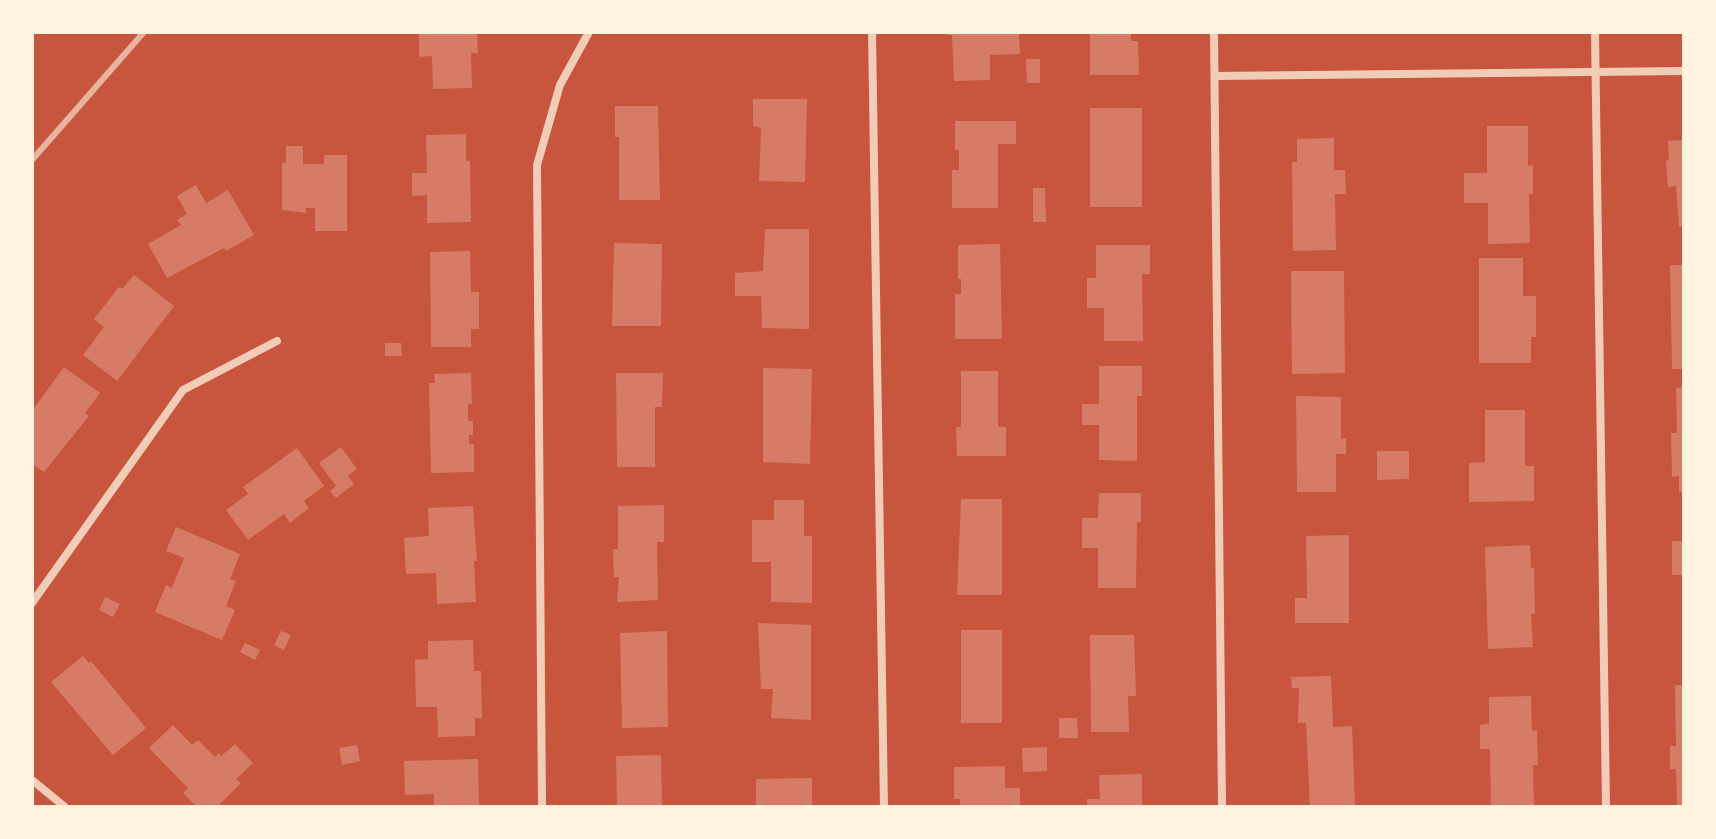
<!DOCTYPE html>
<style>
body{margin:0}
#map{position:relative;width:1716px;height:839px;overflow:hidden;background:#c8553d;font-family:"DejaVu Sans",sans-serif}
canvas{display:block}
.frame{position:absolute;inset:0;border:34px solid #fff3e0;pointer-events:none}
</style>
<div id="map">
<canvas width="1716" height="839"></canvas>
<div class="frame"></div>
</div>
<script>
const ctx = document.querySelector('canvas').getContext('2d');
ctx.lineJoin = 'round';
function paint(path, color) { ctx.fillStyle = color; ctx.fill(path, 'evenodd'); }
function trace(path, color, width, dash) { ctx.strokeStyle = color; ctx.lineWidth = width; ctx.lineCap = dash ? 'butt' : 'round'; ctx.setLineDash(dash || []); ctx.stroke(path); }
paint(new Path2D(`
 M419 32H477L478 53H471L472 88 433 89 432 56 419 57Z
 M947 32H1019L1020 54 990 55V80L954 81 952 35H947Z
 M1090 32H1131V41H1138L1139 75H1090Z
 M1026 59H1040V83H1027Z
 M753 99H807L805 182 759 181 761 128 753 126Z
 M615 106H658L660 200H619V137H615Z
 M1090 108H1142V207H1090Z
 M955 121H1016V144H998V208H952V170H959V150H955Z
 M1487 126H1528V166L1533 165V194H1529L1530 243 1488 244V203H1464V173H1487Z
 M466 134V161H470L471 222 427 223V195L412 196V173H427L426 135Z
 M1334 138V170H1345L1346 194H1335L1336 250 1293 251 1292 162H1297V139Z
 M1684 140V227H1679L1676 186 1668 187 1666 161 1669 160 1668 141Z
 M286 146H303V164H324V155H347V231H315V208H306V213L282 210V163H286Z
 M196 185 206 203 228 190 254 235 226 251 224 248 167 278 148 244 181 225 177 220 187 214 177 196Z
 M1033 188H1045L1046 222H1033Z
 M765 229H809V329L762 328 761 296H735V273L763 271Z
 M614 243 662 244 661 326H612Z
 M1000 244 1002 339H955V294H961V279H958V245Z
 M1096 245H1150V274H1142L1143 341H1104V308H1087V278H1096Z
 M470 251 471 292H479V329H471V347H431L430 252Z
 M1479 258H1523V296H1536V337H1531V363H1479Z
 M1670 265H1684V369H1672Z
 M1291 271H1344L1345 373 1292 374Z
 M134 275 174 306 117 381 83 355 104 327 94 319 119 287 122 289Z
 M385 343H401L402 356H385Z
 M1099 366H1142V396H1137V461L1099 460V425H1082V404H1099Z
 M64 367 100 393 85 413 89 416 44 472 32 464V411Z
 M763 368 812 369 810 464 763 462Z
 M961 371H998V427H1006V456H957L956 427H961Z
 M471 373 472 404H468V421H473V435H469V444H474V472L431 473 429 383H435L434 374Z
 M616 373H663L662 407H655V467H617Z
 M1684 387V492H1679V476L1672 477 1671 433H1677L1676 388Z
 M1296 396 1341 397V439L1346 438V454H1336V492H1297Z
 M1485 410H1525V466H1534V501L1469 502V463L1485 462Z
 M341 447 357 469 348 476 354 484 336 498 330 491 336 486 319 463Z
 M297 448 324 486 304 501 309 508 290 523 284 514 248 540 226 510 248 494 243 487Z
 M1377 451H1409V479L1377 480Z
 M1099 493H1141V522H1137L1136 588H1098V548H1082V518H1098Z
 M961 499H1002V595H957Z
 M774 500H804V536H812V603L771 602V562H752V520H774Z
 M664 505V542H657L658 600 617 602 619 577H614L613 549H618V506Z
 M473 506 477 561H474L476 602 437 604 436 573 406 574 404 538 429 536 428 508Z
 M176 527 240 554 230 579 236 581 226 606 235 610 222 640 155 612 166 585 172 588 184 558 166 551Z
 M1349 535V623H1295V598H1307L1306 536Z
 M1672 541H1684V575H1672Z
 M1530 545 1531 568H1534L1535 614H1531L1533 647 1488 649 1485 547Z
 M105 597 120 604 113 617 99 610Z
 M758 623 811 625V720L771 718 773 689H761Z
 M961 630H1002V723H961Z
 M281 631 291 635 284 650 274 645Z
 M667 631 668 727 622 728 620 633Z
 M1090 635H1134L1136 696H1128L1129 732H1091Z
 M473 640 474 671H481L482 718H475V736L438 737 437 707H416L415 660 428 659V641Z
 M245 643 260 650 255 660 240 652Z
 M83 656 89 663 91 661 146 728 113 755 51 682Z
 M1331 676 1333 727 1352 726 1355 807H1310L1306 723H1298L1299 688H1292L1291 677Z
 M1675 685H1684V807H1677L1676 769H1670V746H1676Z
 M1531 696 1532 731 1537 730 1538 765H1533L1534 807H1491L1490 749H1480V725L1489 724V697Z
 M1059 718H1077L1078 738H1059Z
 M173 725 192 745 198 740 215 757 219 753 221 756 235 744 253 763 236 779 241 783 217 807H197L183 793 188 788 149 748Z
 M357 745 360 761 342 765 339 748Z
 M1047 747V771L1023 772 1022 748Z
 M661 755 662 807H617L616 756Z
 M478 759 479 807H434V794L405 795 404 761Z
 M1005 766V788H1020V807H960V799H954V767Z
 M1142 774V807H1087V799H1100L1099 775Z
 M812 778V807H756V779Z`), '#d67c66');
trace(new Path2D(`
 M872 32 884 807
 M1214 32 1222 807
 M1595 32 1606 807
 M1215 76 1684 71
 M32 603 183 390 277 341
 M32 780 65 807
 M542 807 537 165 560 85 589 32`), '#f1ccb7', 8);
trace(new Path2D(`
 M32 160 144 32`), '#e9b49f', 6);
</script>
